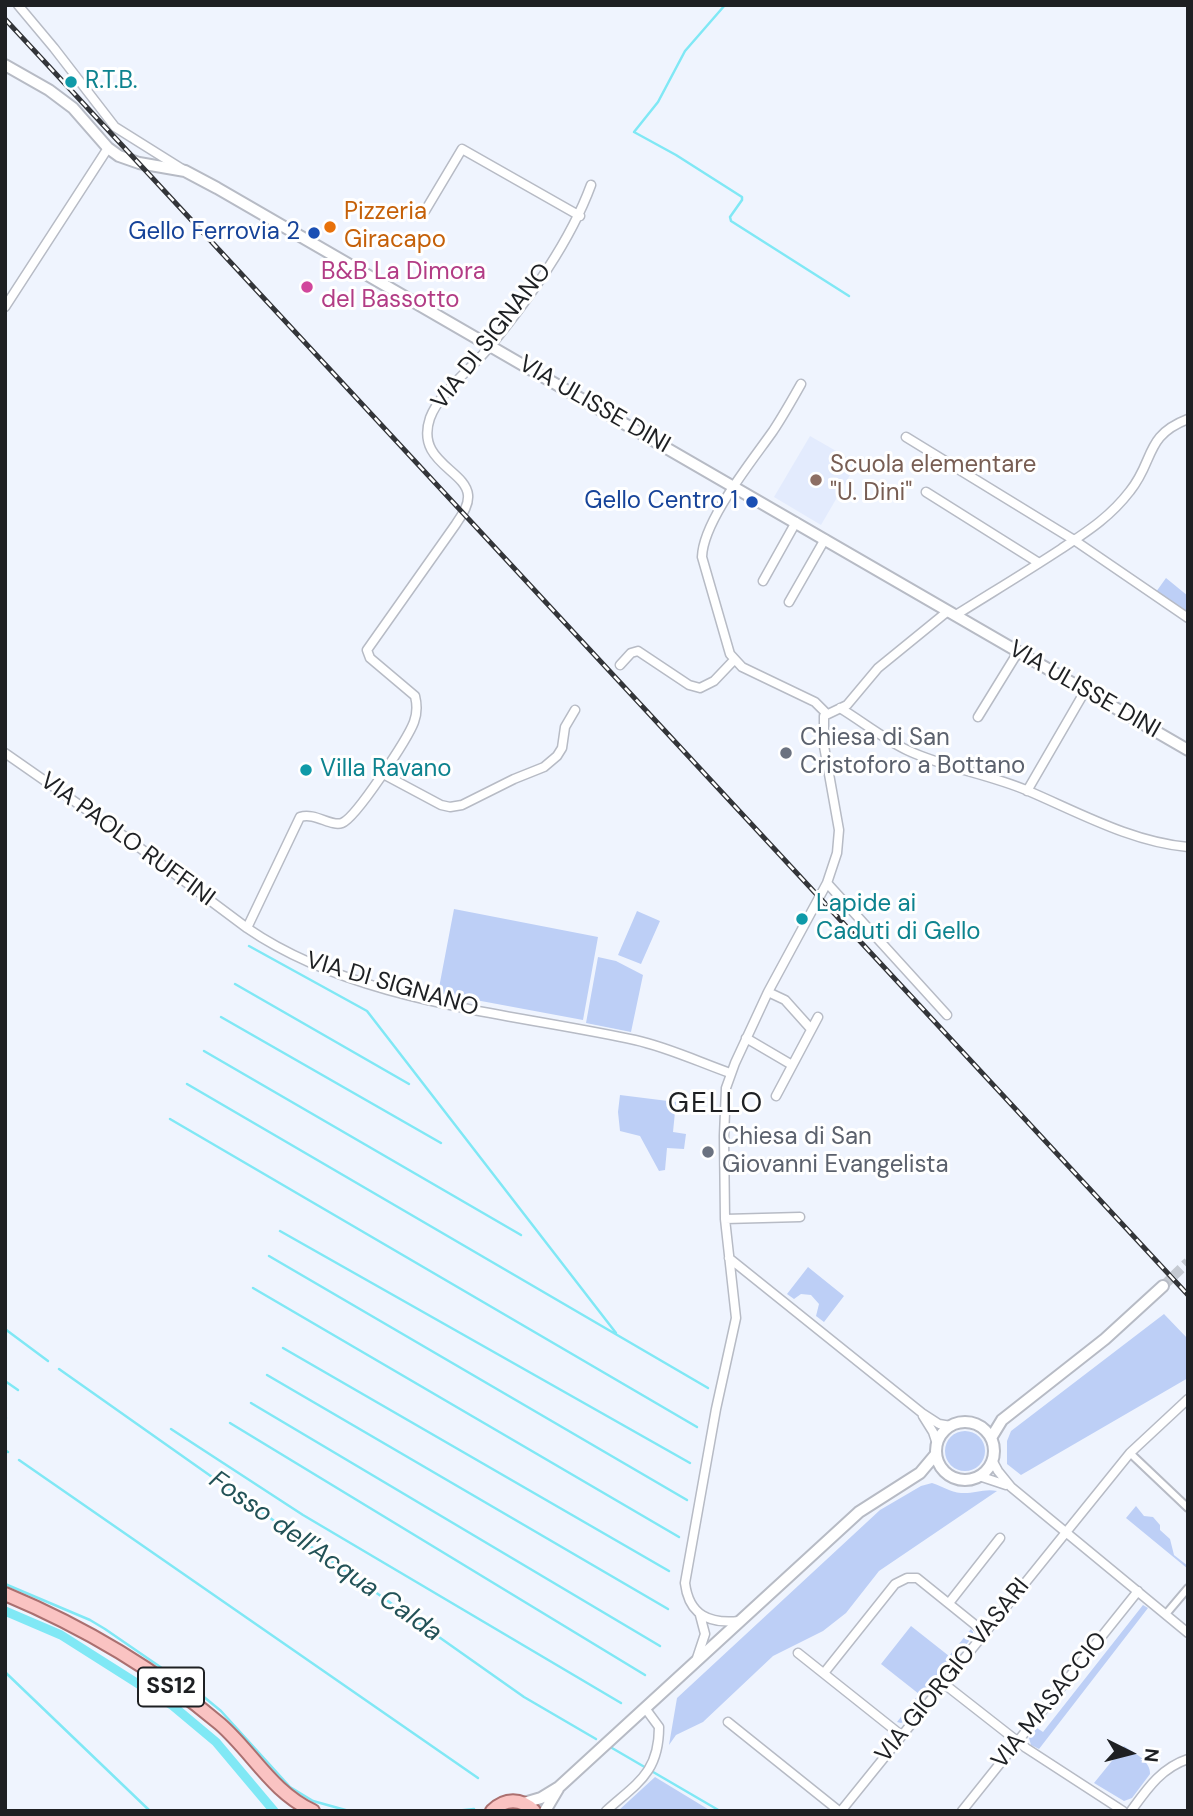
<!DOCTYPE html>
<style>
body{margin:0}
#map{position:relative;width:1193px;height:1816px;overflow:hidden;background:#eff4fe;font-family:"DM Sans",sans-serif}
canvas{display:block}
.frame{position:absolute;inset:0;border:7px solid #1e2023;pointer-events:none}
.north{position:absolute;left:1095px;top:1718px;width:70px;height:70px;-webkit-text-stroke:5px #fff;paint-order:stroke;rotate:96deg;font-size:19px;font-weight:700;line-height:28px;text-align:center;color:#1e2023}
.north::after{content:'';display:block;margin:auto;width:24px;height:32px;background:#1e2023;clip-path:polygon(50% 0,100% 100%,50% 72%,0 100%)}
</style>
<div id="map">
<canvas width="1193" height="1816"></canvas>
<div class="frame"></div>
<div class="north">N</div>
</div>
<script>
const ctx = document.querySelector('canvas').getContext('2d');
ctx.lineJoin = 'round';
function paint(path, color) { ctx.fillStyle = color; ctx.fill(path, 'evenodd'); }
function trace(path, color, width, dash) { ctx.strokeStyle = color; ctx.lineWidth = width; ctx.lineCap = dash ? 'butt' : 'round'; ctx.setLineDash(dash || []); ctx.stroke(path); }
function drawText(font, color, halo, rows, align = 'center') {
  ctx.font = font + ' "DM Sans",sans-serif'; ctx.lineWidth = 6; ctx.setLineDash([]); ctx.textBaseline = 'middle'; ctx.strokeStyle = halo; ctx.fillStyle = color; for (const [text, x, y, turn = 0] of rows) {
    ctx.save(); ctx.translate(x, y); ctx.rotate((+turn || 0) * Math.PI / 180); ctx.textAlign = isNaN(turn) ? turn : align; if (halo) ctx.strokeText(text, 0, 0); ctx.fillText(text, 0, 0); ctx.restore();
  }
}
paint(new Path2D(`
 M810 436 857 463 821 525 774 497Z`), '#e3ebfd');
paint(new Path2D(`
 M1166 578 1188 596V614L1156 592Z
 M454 909 598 937 583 1020 438 993Z
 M637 911 660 921 641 964 618 955Z
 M598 957 616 961 643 975 631 1032 586 1023Z
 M620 1095 676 1102 673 1132 686 1134 684 1149 667 1148 665 1170 659 1171 640 1136 620 1131 618 1112Z
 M808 1267 844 1296 824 1322 816 1316 819 1304 811 1295 801 1294 794 1299 787 1294Z
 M1164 1314 1188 1339V1378L1021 1475 1007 1464V1441L1011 1431Z
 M945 1451a20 20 0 1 1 40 0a20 20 0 1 1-40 0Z
 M932 1483C942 1486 950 1492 961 1493 974 1494 984 1488 997 1491L879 1571 846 1613 823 1631 773 1656 703 1722 676 1735 669 1745 677 1698 880 1510 921 1486Z
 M1136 1506 1144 1516 1153 1517 1160 1525V1530L1170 1539 1174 1555 1188 1566V1569L1126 1518Z
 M1143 1605 1148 1608 1039 1749 1031 1745 1029 1738 1037 1728 1043 1732Z
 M911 1626 949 1656 971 1629 973 1632V1636L905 1721 901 1723 897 1722 919 1694 881 1664Z
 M1124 1746C1134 1753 1151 1761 1150 1774L1132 1798 1124 1801 1094 1783Z
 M655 1777 711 1811H618Z`), '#bdcff6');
trace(new Path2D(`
 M725 5 685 51 658 102 634 132 676 155 742 197V200L730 217 731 221 849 296
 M249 946 367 1011 616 1333
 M235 984 409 1084
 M221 1017 441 1143
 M204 1051 521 1235
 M187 1084 708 1388
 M170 1119 697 1427
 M280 1231 690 1463
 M269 1256 687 1500
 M253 1288 679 1537
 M5 1329 48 1361
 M283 1348 669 1571
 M59 1369 524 1697 596 1739
 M267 1375 668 1609
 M5 1381 18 1390
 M251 1403 660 1646
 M5 1418H6
 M230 1423 645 1675
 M171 1429 303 1515 621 1703
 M5 1450 8 1452
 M19 1460 478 1778
 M5 1584 90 1620 105 1629 204 1697 221 1711 290 1787 313 1801 349 1811
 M5 1672 150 1811
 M612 1748 720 1811
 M455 1811 474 1809`), '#80e8f5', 2.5);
trace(new Path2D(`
 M5 1611 61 1635 173 1706 216 1742 274 1811`), '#80e8f5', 9);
trace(new Path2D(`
 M1163 1286 1188 1262`), '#c5cad2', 10, [10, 5]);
const pedestrian = new Path2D(`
 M1130 1453 1188 1508
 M1166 1614 1188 1588`);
const minor = new Path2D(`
 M18 5 54 48 115 127 182 169
 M591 185C570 242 530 297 492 344 474 367 440 391 430 418 415 462 466 470 468 495 469 506 461 516 456 524L367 650 370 658 415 696C417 704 417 714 414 722 408 738 356 818 342 823 331 827 315 812 300 817L247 928C354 1002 510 1013 635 1040 667 1047 699 1062 730 1073
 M425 211 462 149 580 216
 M5 307 108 148
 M801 384C792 400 783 416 773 431 752 461 703 521 702 557L730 654 742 667 815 702 826 713
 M906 437 1074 540 1188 618
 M926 492 1039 563
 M763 581 796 522
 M789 602 825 539
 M956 615C991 593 1026 572 1061 549 1088 531 1110 517 1130 491 1155 460 1144 436 1188 419
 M620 665 631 653 638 651 689 685 700 688 714 681 734 660
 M840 708C863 722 885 740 909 751 946 768 988 774 1026 790 1078 812 1131 842 1188 847
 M978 717 1018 652
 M5 753 124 836 247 928
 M383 774 441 805 450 807 462 805 514 779 544 767 557 756 562 748 565 727 575 710
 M1027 791 1085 691
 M827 883 947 1015
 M768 992 785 1000 811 1029
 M746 1038 792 1065
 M776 1096 818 1017
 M725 1219 800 1217
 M729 1258 922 1413 939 1424 951 1426
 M923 1416 933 1432 937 1444
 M992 1460 998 1471 1011 1487 1188 1633
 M979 1476 1006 1485
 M949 1603 1000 1538
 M739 1621C710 1624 689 1616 685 1583L716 1409 736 1318 725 1219 724 1136 726 1088 735 1063 768 992 827 883 837 853 839 830 824 746V716L847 705 878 668 948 611
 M798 1653 901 1735
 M697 1658 705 1634 700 1615
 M824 1673 895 1584 907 1578H917L984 1632
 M943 1683 1026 1748 1123 1811
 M728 1722 839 1811
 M606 1811C637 1783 659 1773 659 1727L645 1708
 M841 1811 1130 1453 1188 1399
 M962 1811 1138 1591
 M1131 1811C1147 1789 1161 1768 1188 1759`);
const tertiary = new Path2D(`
 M5 65 49 90 73 108 108 148 119 156 139 163 185 171 217 188 1188 750
 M936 1451a29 29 0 1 1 58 0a29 29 0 1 1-58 0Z
 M991 1438 1002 1420 1105 1339 1163 1286
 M524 1803 541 1798 559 1787 859 1512 920 1473 936 1454
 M545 1811 558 1789`);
const primary = new Path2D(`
 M5 1594C84 1627 155 1669 220 1724 253 1753 272 1792 313 1811
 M492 1811C505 1798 521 1798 534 1811`);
trace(pedestrian, '#b7bbc5', 10);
trace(minor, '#b7bbc5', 11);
trace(tertiary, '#b7bbc5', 14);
trace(primary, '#ab7070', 16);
trace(pedestrian, '#fff', 6);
trace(minor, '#fff', 8);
trace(tertiary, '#fff', 10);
trace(primary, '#fac3c2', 12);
const rail = new Path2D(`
 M5 19 1188 1295`);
trace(rail, '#333539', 5);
trace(rail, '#fff', 2.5, [8]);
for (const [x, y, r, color] of [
 [71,82,7,"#0f9aa8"],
 [330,227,7,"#e8710a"],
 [314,233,7,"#1a4fb4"],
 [307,287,7,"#d1479c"],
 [816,480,7,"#8d6e63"],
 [752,502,7,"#1a4fb4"],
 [786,753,7,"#6b7280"],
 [306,770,7,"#0f9aa8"],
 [802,919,7,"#0f9aa8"],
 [708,1152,7,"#6b7280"]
]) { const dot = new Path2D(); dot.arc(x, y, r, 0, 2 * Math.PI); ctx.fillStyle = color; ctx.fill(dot); trace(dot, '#fff', 2.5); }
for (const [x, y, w] of [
 [171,1687,66]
]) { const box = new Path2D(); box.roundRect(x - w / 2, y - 19.5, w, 39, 5); ctx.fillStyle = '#fff'; ctx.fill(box); trace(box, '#1e2023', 2); }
drawText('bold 23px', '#1e2023', null, [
 ["SS12",171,1687]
]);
drawText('24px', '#0d838f', '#fff', [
 ["R.T.B.",85,82],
 ["Villa Ravano",320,770],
 ["Lapide ai",816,905],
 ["Caduti di Gello",816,933]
], 'left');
drawText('24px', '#c56008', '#fff', [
 ["Pizzeria",344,213],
 ["Giracapo",344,241]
], 'left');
drawText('24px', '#164399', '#fff', [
 ["Gello Ferrovia 2",300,233],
 ["Gello Centro 1",738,502]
], 'right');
drawText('24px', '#b23c85', '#fff', [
 ["B&B La Dimora",321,273],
 ["del Bassotto",321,301]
], 'left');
drawText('24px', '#1e2023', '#fff', [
 ["VIA DI SIGNANO",492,337,-52],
 ["VIA ULISSE DINI",594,405,30],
 ["VIA ULISSE DINI",1084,690,30],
 ["VIA PAOLO RUFFINI",127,840,36],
 ["VIA DI SIGNANO",392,985,16],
 ["VIA GIORGIO VASARI",953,1671,-51],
 ["VIA MASACCIO",1050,1701,-51]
]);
drawText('24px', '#785e54', '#fff', [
 ["Scuola elementare",830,466],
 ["\"U. Dini\"",830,494]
], 'left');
drawText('24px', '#5b616d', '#fff', [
 ["Chiesa di San",800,739],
 ["Cristoforo a Bottano",800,767],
 ["Chiesa di San",722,1138],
 ["Giovanni Evangelista",722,1166]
], 'left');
drawText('italic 26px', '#235257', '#fff', [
 ["Fosso dell'Acqua Calda",325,1557,35]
]);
ctx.letterSpacing = '2px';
drawText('28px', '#1e2023', '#fff', [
 ["GELLO",716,1105]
]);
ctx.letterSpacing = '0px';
</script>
